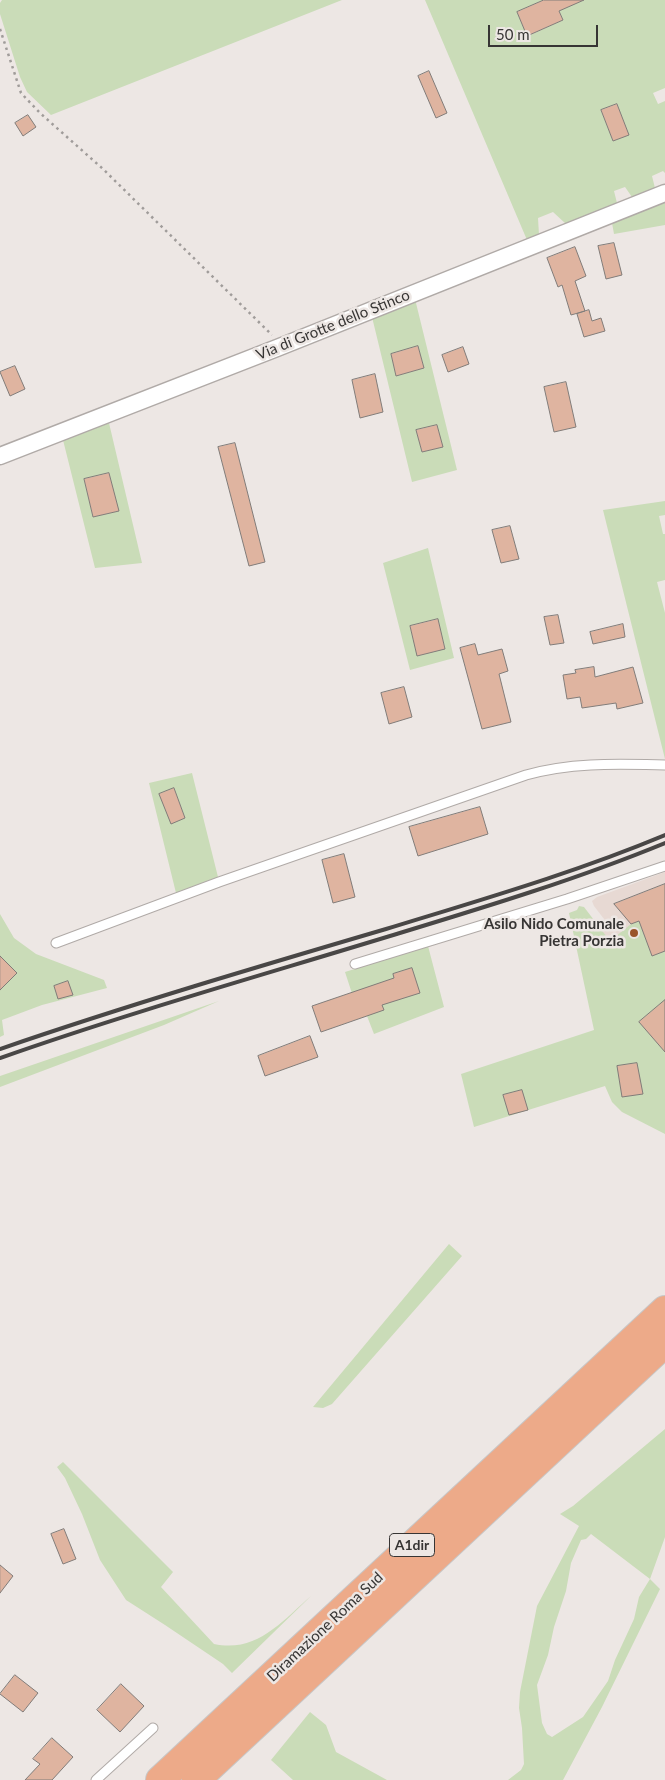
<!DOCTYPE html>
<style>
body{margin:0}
#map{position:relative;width:665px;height:1780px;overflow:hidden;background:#ede7e4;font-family:Lato,sans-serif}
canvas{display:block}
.scale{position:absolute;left:488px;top:25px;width:110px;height:22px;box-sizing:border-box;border:2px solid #373534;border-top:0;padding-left:6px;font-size:15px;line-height:18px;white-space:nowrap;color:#373534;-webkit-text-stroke:4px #ede7e4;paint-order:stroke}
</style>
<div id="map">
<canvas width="665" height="1780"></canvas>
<div class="scale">50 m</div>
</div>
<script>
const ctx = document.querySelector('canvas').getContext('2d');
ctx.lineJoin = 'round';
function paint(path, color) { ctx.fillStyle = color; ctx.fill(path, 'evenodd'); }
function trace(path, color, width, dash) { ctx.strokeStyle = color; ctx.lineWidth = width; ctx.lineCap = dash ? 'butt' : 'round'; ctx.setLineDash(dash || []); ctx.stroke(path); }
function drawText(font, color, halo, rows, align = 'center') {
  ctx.font = font + ' Lato,sans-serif'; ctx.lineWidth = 5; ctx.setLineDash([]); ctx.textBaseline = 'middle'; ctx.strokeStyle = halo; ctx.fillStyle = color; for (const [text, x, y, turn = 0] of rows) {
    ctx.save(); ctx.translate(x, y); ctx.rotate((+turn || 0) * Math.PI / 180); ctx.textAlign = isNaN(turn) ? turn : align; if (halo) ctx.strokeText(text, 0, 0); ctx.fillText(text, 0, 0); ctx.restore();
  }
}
paint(new Path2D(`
 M665 872V986L610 942 597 925 604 919 594 906 592 901 597 897Z`), '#e7d9d3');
paint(new Path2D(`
 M2 0H342L51 115 27 92 20 77 0 14V3Z
 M425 0H544L517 12 528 36 563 20 554 0 560 10 584 0H665V88L653 93 658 104 665 101V173L663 171 652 176 655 188 632 197 625 187 614 191 617 203 566 224 553 212 538 218 539 235 527 240ZM617 104 628 135 613 141 601 110Z
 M665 200V225L614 234 612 223Z
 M415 299 457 470 412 482 372 317ZM418 346 424 368 396 376 391 354ZM437 425 442 447 422 452 416 430Z
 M109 423 142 563 95 568 63 440ZM109 473 118 511 93 517 84 479Z
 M665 501V515L659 516 663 534H665V580L657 582 665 613V759L603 510Z
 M428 548 454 658 410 670 383 563ZM437 619 445 648 418 656 410 626Z
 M192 773 218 877 176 893 149 783ZM174 789 185 818 171 823Z
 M579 906 584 907 610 941 631 924 639 921 652 956 665 951V1134L622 1112 612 1102 605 1086 474 1127 461 1074 594 1030 569 913 577 910Z
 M0 914 14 938 36 954 104 980 107 988 42 1005 2 1020 4 1035 0 1037V990L17 973 0 956Z
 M428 946 444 1007 374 1034 367 1016 360 1018 345 972Z
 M219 1001 164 1025 0 1087V1076Z
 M449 1244 462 1256 332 1404 323 1408 313 1407Z
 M665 1429V1537L650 1579 660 1589 602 1707 563 1780H508L521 1770 524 1764 522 1728 519 1708 520 1692 537 1606 579 1526 560 1514 573 1506ZM591 1534 650 1579 639 1597 634 1619 615 1660 608 1681 583 1717 552 1737 547 1734 542 1723 537 1685 548 1655 554 1627 566 1591 571 1563 581 1540 586 1539Z
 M63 1462 173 1572 161 1587 214 1644C257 1653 281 1622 311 1596L232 1673 223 1664 165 1625 126 1600 100 1560 82 1514 65 1478 57 1467Z
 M310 1712 326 1725 336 1752 387 1780H293L271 1760Z`), '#cadcb8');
const building = new Path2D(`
 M544 0H584L559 11 563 20 527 36 517 12Z
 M429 71 447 113 436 118 418 76Z
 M617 104 629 135 613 141 601 110Z
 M28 115 36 127 23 136 15 123Z
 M614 243 622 275 606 279 598 246Z
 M575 247 586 276 575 281 585 311 571 315 562 285 558 287 547 258Z
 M589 310 592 321 601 318 605 331 584 337 577 314Z
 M418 346 424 368 396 376 391 354Z
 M463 347 469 364 448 372 442 355Z
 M15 366 25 389 10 396 0 372Z
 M375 374 383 412 360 418 352 380Z
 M566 382 576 427 554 432 544 387Z
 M437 425 443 447 422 452 416 430Z
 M235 443 265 562 249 566 218 447Z
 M109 473 119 511 93 517 84 479Z
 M510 526 519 559 501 563 492 530Z
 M558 615 564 643 550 645 544 617Z
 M438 619 445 649 417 656 410 626Z
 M623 624 625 637 593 644 590 632Z
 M475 644 478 655 502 649 508 671 499 674 511 722 482 729 460 648Z
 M594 667 595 677 633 667 643 703 617 709 616 703 582 708 580 697 567 699 563 675 576 673 575 670Z
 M404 687 412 717 389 724 381 693Z
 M174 788 185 818 171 824 159 794Z
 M480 807 488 834 418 856 409 827Z
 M344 854 355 897 333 903 322 860Z
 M665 884V951L652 956 639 921 631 924 614 904Z
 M0 956 17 973 0 990Z
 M412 968 420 993 382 1005 384 1010 321 1032 312 1006 394 978 393 974Z
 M68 981 73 995 58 999 54 986Z
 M665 1000V1052L639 1022Z
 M310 1036 318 1057 265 1076 258 1056Z
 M637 1063 643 1094 622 1097 617 1066Z
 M522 1090 528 1110 509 1115 503 1095Z
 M64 1529 76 1559 63 1564 51 1534Z
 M0 1565 13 1576 0 1593Z
 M15 1675 38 1693 23 1712 0 1694Z
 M121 1684 144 1706 120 1732 97 1710Z
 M52 1738 73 1757 52 1780H25L40 1764 33 1759Z`);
paint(building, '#dfb4a0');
trace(building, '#817c79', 1);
const lane = new Path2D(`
 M56 943 219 882 526 775C572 762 618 764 665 765
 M355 964 567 899 665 866
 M96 1780 153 1728`);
const street = new Path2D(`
 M0 456 277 348 665 193`);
const highway = new Path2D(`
 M160 1780 665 1310
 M196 1780 665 1343`);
trace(lane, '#b0aaa7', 11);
trace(street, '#b0aaa7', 19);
trace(highway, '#c7c6c6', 30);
trace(new Path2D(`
 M0 29 21 93 40 113 103 169 272 335`), '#a09c9a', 2.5, [2.5, 4]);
trace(lane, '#fff', 9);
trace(street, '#fff', 16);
trace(highway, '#edaa89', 28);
trace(new Path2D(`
 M0 1049C128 1005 257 967 386 929 480 900 574 873 665 835
 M0 1058C128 1013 259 976 390 936 482 908 575 880 665 843`), '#494746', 4);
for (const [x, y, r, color] of [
 [634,933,5,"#9a542b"]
]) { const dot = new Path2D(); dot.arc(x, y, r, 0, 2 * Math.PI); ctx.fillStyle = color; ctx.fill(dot); trace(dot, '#ede7e4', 2); }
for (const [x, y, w] of [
 [412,1545,45]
]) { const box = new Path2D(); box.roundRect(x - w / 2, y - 11.5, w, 23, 4); ctx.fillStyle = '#ede7e4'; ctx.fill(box); trace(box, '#373534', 1); }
drawText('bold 14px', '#373534', null, [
 ["A1dir",412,1545]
]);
drawText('15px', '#373534', '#ede7e4', [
 ["Via di Grotte dello Stinco",333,325,-22],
 ["Diramazione Roma Sud",325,1627,-43]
]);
drawText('bold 15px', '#373534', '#ede7e4', [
 ["Asilo Nido Comunale",624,924],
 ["Pietra Porzia",624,941]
], 'right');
</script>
